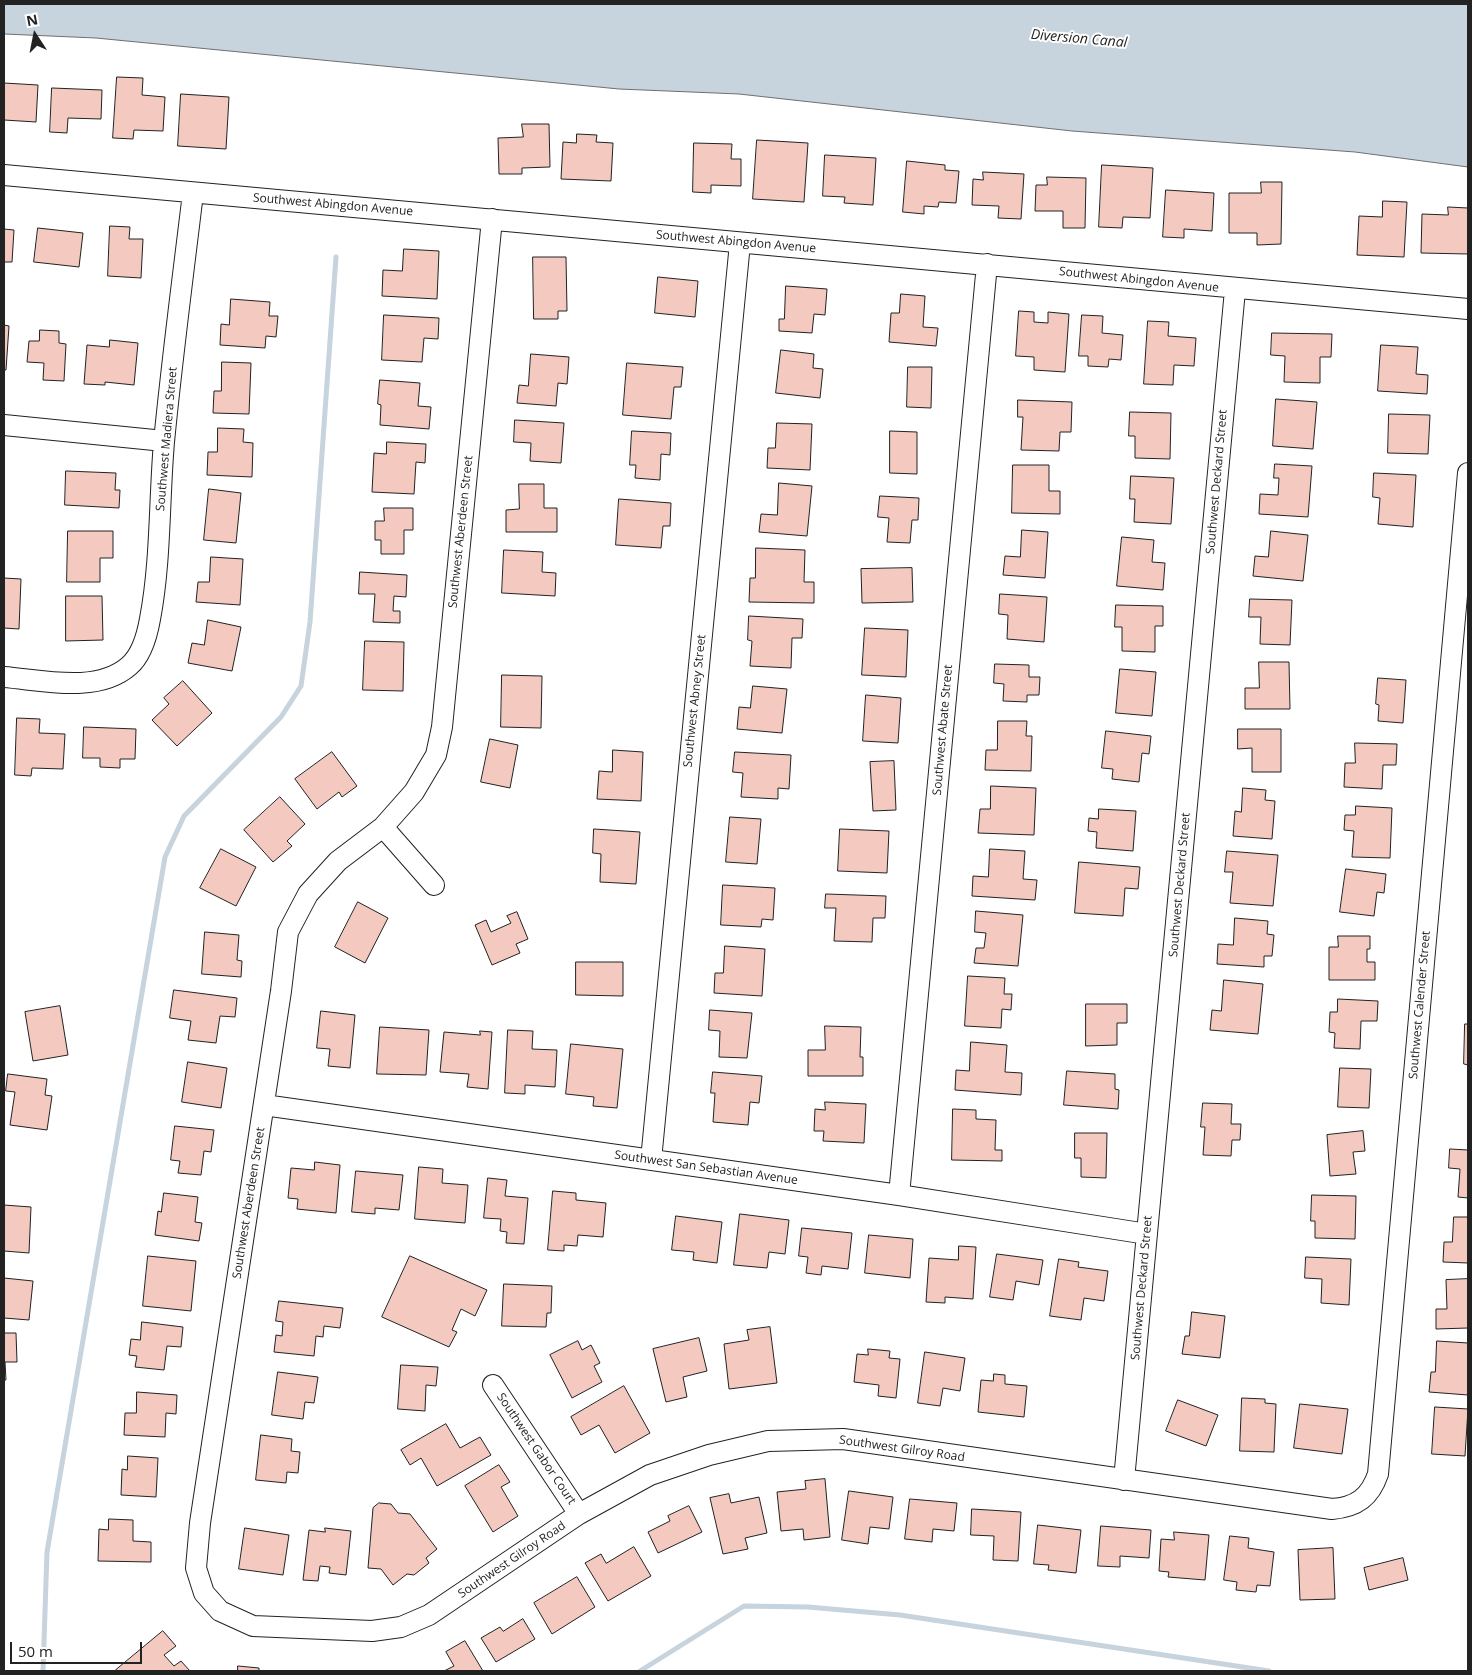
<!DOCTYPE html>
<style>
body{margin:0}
#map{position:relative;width:1472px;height:1675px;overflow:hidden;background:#fff;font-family:"Open Sans",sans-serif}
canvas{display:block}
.frame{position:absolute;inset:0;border:5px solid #222;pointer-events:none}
.north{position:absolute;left:10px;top:10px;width:50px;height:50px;-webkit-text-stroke:4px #fff;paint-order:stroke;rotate:349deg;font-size:14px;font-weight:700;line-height:20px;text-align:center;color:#222}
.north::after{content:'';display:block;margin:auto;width:18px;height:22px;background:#222;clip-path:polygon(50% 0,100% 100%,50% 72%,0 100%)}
.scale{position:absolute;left:10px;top:1642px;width:132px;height:22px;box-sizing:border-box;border:2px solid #222;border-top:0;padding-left:6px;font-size:15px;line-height:18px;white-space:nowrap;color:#222;-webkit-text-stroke:4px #fff;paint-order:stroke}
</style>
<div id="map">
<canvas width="1472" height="1675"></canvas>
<div class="frame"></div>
<div class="north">N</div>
<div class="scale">50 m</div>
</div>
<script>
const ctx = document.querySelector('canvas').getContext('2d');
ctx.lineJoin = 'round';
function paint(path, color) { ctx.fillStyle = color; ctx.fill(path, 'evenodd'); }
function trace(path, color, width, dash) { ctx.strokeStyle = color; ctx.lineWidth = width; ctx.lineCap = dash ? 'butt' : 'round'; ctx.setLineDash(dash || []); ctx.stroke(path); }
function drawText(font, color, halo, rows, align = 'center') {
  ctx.font = font + ' "Open Sans",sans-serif'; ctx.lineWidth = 4; ctx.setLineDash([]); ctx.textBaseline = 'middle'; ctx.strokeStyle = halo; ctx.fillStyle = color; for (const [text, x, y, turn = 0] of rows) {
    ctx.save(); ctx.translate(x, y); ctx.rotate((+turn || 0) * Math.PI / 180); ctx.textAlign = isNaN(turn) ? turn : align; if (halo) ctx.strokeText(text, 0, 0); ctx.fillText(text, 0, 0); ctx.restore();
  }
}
const water = new Path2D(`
 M4 4H1468V167L1355 152 1072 131 739 94 619 89 96 38 4 34Z`);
paint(water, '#c7d3dd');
trace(water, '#6f6f6f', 1);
trace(new Path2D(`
 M43 1671 47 1552 165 857 184 816 281 717 301 686 310 622 336 257
 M640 1671 744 1606 808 1607 900 1615 1269 1671`), '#c7d3dd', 5);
const building = new Path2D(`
 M117 77 143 78 142 95 165 97 163 131 134 130 133 139 113 138Z
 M4 83 38 85 36 122 4 120Z
 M52 88 102 90 101 119 68 118 67 133 50 132Z
 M181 94 229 97 226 149 178 146Z
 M522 124H549L550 167 522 168V174H499L498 138 523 137Z
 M577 134 597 135 596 142 613 143 611 181 561 179 563 142 576 143Z
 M757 140 808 143 804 202 753 199Z
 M694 143 732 144 731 159H741V186L711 185V193L693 192Z
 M825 155 876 158 873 205 844 203 845 197 823 196Z
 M907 161 945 165V170L959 171 956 203 939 202 938 207 924 206V214L903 212Z
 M1102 165 1153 168 1150 218 1123 217 1122 228 1099 227Z
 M983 172 1024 174 1021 219 998 218 999 206 972 205 973 179 983 180Z
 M1047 177 1086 178 1085 228H1063V211H1035L1036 185H1047Z
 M1261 182H1282L1281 244 1257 245V233H1229V193H1261Z
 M1166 190 1214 193 1212 231 1184 229V238L1163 237Z
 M1383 201 1407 202 1404 257 1357 255 1359 216 1382 217Z
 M1448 207 1468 208V254L1421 253 1422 214 1448 215Z
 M110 226 130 227 129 239H143L141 278 108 276Z
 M38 228 83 233 79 267 34 262Z
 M4 229 14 230 12 262H4Z
 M404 249 439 251 437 299 382 296 383 270 402 271Z
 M533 257H566L567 311H558V319H534Z
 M658 277 698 281 695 317 655 313Z
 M786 286 827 289 825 315 814 314 812 333 779 331V319H784Z
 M901 294 925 296 923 327 938 328 936 346 889 342 891 313H899Z
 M231 299 270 302 269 316H278L276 337 266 336 265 348 220 345 221 324 229 325Z
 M1019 311 1034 312V322L1048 323V312L1069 314 1065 372 1034 370V357L1016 356Z
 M384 315 439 318 438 339 424 338 422 362 382 360Z
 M1082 315 1103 316 1102 333 1123 335 1121 360 1109 359 1108 367 1088 366V356H1079Z
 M1148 321 1169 322 1168 336 1196 338 1194 366 1174 365 1173 385 1144 384Z
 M4 325 9 326 6 370H4Z
 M40 330 59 331V343L66 344 64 381 43 380 44 363 27 362 29 341H39Z
 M1272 333 1332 334 1331 357H1320V383L1284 382 1285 356 1271 355Z
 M110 340 138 343 134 385 105 382V385L84 384 87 345 109 347Z
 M1381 345 1418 347 1416 374 1428 375 1427 394 1378 391Z
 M781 350 814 354 813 368 823 369 820 398 776 393Z
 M531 354 569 357 567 384 558 383 556 406 517 403 519 385 528 386Z
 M222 362 251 363 249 414 213 413 214 391H221Z
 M627 363 683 367 681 387H674L671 419 623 415Z
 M908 367H932L931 408 907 407Z
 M380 380 420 383 418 406 431 407 429 429 380 425 381 405 378 404Z
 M1276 399 1317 402 1313 449 1273 446Z
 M1018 400 1072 402 1071 432H1060L1059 451 1021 450 1023 417H1018Z
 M1130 412 1171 413 1170 459 1135 458V436H1129Z
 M1389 414 1430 415 1428 454 1388 453Z
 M515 420 564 423 561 463 530 461 531 443 514 442Z
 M777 423 812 424 810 470 767 468 768 448H775Z
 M218 428 244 429 243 442 253 443 252 477 207 475 208 452H217Z
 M632 431 671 433 670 455 661 454 660 480 635 478 636 465H630Z
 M890 431 917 432V474L890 473Z
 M387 442 426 444 425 463 416 462 414 494 372 492 374 453 386 454Z
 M1275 464 1312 466 1308 517 1259 514 1260 494 1278 495 1279 478H1274Z
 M1013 465H1049V491H1060V514L1012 513Z
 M66 471 116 473 115 490H120L119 508 65 505Z
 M1374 473 1416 475 1413 527 1378 524 1380 498 1373 497Z
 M1131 476 1174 478 1171 524 1134 522 1135 499H1130Z
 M779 483 812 486 807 536 759 532 761 514 777 515Z
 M519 484H544V508H557V532H506V510L519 509Z
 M209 489 241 493 236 543 204 540Z
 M880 496 919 498 918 520H912L910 543 887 542 889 518 878 517Z
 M619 499 671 503 670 526H663L661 548 616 545Z
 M384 508H413V530H404V554H381V540H375V521H384Z
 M1022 530 1048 532 1045 578 1003 575 1005 556 1020 557Z
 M68 531H113V558H100V582H67Z
 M1271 531 1308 535 1303 581 1253 576 1255 556 1268 557Z
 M1122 537 1154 540 1152 562 1165 563 1163 590 1117 586Z
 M756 548 805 550 804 582H814V603L749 602 750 578H755Z
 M504 550 543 552 542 572 556 573 555 596 502 593Z
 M211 557 243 559 240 605 196 602 198 582H209Z
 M912 568 913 602 862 603 861 569Z
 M360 572 407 575 406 597 394 596 393 611H400V623L373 622 375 594H359Z
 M4 578 21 579 19 629 4 628Z
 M1000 594 1047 597 1044 642 1007 639 1008 615 999 614Z
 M66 596H102L103 640 66 641Z
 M1250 599 1292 600 1290 645 1260 644 1261 617H1249Z
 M1116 605 1163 606V626H1155V652L1122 651V627H1115Z
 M749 616 803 619 802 638H792L791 668 750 666 752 641 748 640Z
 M208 620 241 627 232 671 188 663 192 643 204 645Z
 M865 628 908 630 906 677 862 675Z
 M365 641 404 642 403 691 363 690Z
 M1259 662H1289L1290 709H1245V688H1259Z
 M995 664 1029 665V677H1040L1039 695H1027V702L1003 701 1004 684 994 683Z
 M1120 669 1156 672 1152 716 1116 713Z
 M502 675 542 676 541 728 501 727Z
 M1378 678 1406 680 1403 723 1378 721 1379 705 1376 704Z
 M183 681 212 713 177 746 152 720 169 704 164 698Z
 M753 686 787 689 782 733 737 729 739 707 750 708Z
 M866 695 901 698 898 743 863 741Z
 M17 718 40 719 39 733 65 734 63 769 32 768 31 776 15 775Z
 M998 721H1027L1026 736H1032L1031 771 985 770 986 750H997Z
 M84 727 136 729 135 759H120V768L100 767V758H83Z
 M1238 729H1281V772H1252V748L1238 749Z
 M1106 731 1151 736 1149 754 1142 753 1139 782 1112 779 1113 769 1102 768Z
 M490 739 518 745 510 788 481 782Z
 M1355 743 1397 744 1396 765H1383L1382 789 1344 787 1345 763H1355Z
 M613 750 643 752 641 801 597 799 599 771 612 772Z
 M332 752 357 786 342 797 339 792 317 809 295 779Z
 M735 752 791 755 789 789 778 788V799L741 797 743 773 733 772Z
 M894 761 896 810 873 811 870 762Z
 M991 786 1036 788 1034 835 978 833 980 809H990Z
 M1243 788 1266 790 1265 800 1275 801 1272 839 1233 836 1235 811 1241 812Z
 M280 797 305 824 287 841 292 846 273 862 244 830Z
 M1356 806 1392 808 1390 858 1352 857 1354 831 1344 830 1345 815H1355Z
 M1099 809 1136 811 1133 851 1096 848 1097 832 1088 831 1089 818 1098 819Z
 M730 817 761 819 757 864 726 862Z
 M594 829 640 832 636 884 600 882 601 854 593 853Z
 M840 829 889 831 887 873 838 871Z
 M221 849 256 867 236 906 200 888Z
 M990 849 1025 851 1023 879 1037 880 1035 900 972 896 973 876 988 877Z
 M1227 851 1278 855 1273 906 1230 903 1233 872H1225Z
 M1079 862 1140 867 1138 889 1125 888 1123 916 1075 913Z
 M1346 869 1386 874 1384 893 1377 892 1374 916 1340 912Z
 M723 885 775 888 773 920 762 919 761 927 721 925Z
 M826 894 886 896 885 918H873L872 942 834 941 836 908H825Z
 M358 902 388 918 365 963 335 947Z
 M976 911 1023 915 1018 966 974 963 976 948H984L986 933 975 932Z
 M517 912 528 939 516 944 520 953 492 965 475 925 486 920 491 932 511 923 507 916Z
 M1235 918 1268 921 1267 934 1274 935 1272 956H1264V967L1217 964 1218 944 1233 945Z
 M205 932 239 935 237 960 242 961 241 977 202 974Z
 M1338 936H1370V949H1367V962H1375V980H1329V947H1338Z
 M725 946 765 949 762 996 714 993 715 973H723Z
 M576 962H623V996L576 995Z
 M968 976 1005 978 1004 994H1012L1011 1010 1002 1009 1001 1028 965 1026Z
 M1224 980 1263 984 1258 1034 1210 1030 1212 1010 1221 1011Z
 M174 990 237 998 235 1017 220 1016 216 1043 188 1040 191 1021 170 1018Z
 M1338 999 1378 1001 1377 1021H1361L1360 1049 1334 1048 1335 1033 1329 1032 1330 1012H1337Z
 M1086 1004H1127V1023H1117V1045L1086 1046Z
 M60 1006 68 1055 33 1061 25 1012Z
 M710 1010 752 1013 747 1058 719 1057 720 1031 709 1030Z
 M321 1011 355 1015 350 1068 328 1066 330 1049 317 1048Z
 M1465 1024H1468V1065L1464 1064Z
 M825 1026 861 1027 860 1057H863V1076H808V1050H825Z
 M380 1027 429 1030 426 1075 377 1074Z
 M508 1030 533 1031 532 1049 557 1050 555 1087 525 1085V1094L505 1093Z
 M480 1031 492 1032 488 1089 467 1087 469 1074 440 1072 444 1032 480 1035Z
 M971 1042 1007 1045 1005 1072 1022 1073 1021 1095 955 1090 956 1070 969 1071Z
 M571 1044 623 1049 617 1108 593 1106 594 1097 566 1094Z
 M188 1062 227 1068 221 1108 182 1102Z
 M1340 1068 1371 1069 1369 1108 1338 1107Z
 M1067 1071 1115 1074V1089L1119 1090 1118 1109 1064 1105Z
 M713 1072 762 1076 759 1103 750 1102 748 1125 713 1122 715 1093H711Z
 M8 1074 47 1079 45 1095 52 1096 47 1130 10 1125 15 1092 6 1091Z
 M825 1102 866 1104 864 1143 823 1141 824 1131H814L815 1109 825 1110Z
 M1203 1103 1232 1104 1231 1124H1241L1240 1140H1232L1231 1156 1203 1155 1205 1127H1201Z
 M953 1109 976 1110V1119L996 1120 995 1150H1002V1161L952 1160Z
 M175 1126 214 1130 211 1152 204 1151 201 1175 178 1173 180 1161 171 1160Z
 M1363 1131 1365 1151 1353 1152 1356 1174 1330 1176 1327 1135Z
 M1075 1133H1107L1106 1178 1081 1177V1158H1075Z
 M1450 1149 1468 1150V1198L1458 1197 1460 1169 1449 1168Z
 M315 1162 340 1165 336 1213 297 1209 298 1199 288 1198 291 1168 314 1170Z
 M419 1167 443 1169 442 1183 468 1185 465 1223 415 1219Z
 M356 1171 403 1175 399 1210 375 1208V1214L352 1212Z
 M488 1178 507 1180 505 1196 528 1198 524 1244 506 1243 507 1232 500 1231 501 1219 484 1218Z
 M553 1191 576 1193V1200L606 1203 603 1237 578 1235 577 1246 564 1245V1251L548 1250Z
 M164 1193 198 1197 195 1222 202 1223 199 1241 155 1235 158 1211 161 1212Z
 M1312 1195 1356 1196 1355 1239 1315 1238V1221H1311Z
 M4 1205 31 1207 29 1253 4 1251Z
 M740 1214 789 1220 785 1254 769 1252 767 1268 734 1265Z
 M676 1216 722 1222 717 1263 693 1260 694 1252 672 1250Z
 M1454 1217H1468V1263L1443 1262 1444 1242H1452Z
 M802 1228 852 1233 848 1269 822 1266 821 1275 806 1273 808 1257 799 1256Z
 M869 1235 913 1239 910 1278 865 1273Z
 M959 1246 976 1247 973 1299 945 1297V1303L926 1302 929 1258 958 1260Z
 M997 1254 1043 1260 1039 1285 1016 1281 1013 1300 990 1297Z
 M148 1256 196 1261 191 1311 143 1306Z
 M410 1256 487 1290 475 1316 461 1309 452 1330 457 1332 449 1347 382 1317Z
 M1306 1257 1351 1259 1349 1305 1321 1303 1322 1279 1305 1278Z
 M1059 1259 1079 1262 1078 1267 1108 1271 1104 1301 1084 1298 1081 1320 1050 1316Z
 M4 1278 33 1281 29 1320 4 1318Z
 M1468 1279V1328L1436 1329V1309H1447L1446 1280Z
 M504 1284 552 1286 551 1313H547L546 1327 502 1326Z
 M279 1301 343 1308 340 1328 324 1326 323 1337 316 1336 314 1356 274 1352 276 1335 282 1336 283 1322 276 1321Z
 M1192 1312 1225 1316 1220 1358 1182 1354 1185 1336H1189Z
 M142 1322 183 1327 181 1347 167 1346 164 1370 135 1367 137 1356 129 1355 131 1339 140 1340Z
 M770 1327 777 1383 729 1389 724 1344 749 1340 747 1330Z
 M4 1333H16L17 1362H5L6 1380H4Z
 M699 1338 707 1371 683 1377 687 1397 666 1402 653 1349Z
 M578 1341 582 1350 591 1345 600 1363 594 1366 602 1382 572 1398 550 1355Z
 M1437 1341 1468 1343V1395L1429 1392 1431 1372H1435Z
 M868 1349 890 1351 889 1358 900 1359 896 1398 878 1396 879 1385 854 1382 857 1354 868 1355Z
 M925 1352 965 1358 960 1391 943 1388 940 1406 918 1403Z
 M401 1365 438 1367 436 1386 426 1385 425 1411 398 1409Z
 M278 1372 318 1377 314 1403 305 1402 303 1419 272 1415Z
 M994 1374 1005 1375V1384L1027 1386 1024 1417 978 1412 981 1380 993 1381Z
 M624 1386 650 1433 615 1453 599 1425 581 1435 571 1417Z
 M137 1392 177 1395 176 1414 166 1413 165 1437 124 1435 125 1413H136Z
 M1242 1398 1265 1399V1403L1276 1404 1274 1452 1240 1451Z
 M1178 1400 1218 1415 1206 1446 1166 1431Z
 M1300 1404 1348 1409 1342 1454 1294 1448Z
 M1435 1407 1468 1409 1465 1456 1432 1454Z
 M446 1424 460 1448 480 1437 491 1455 437 1486 421 1458 410 1465 401 1450Z
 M261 1435 292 1439 291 1451 300 1452 298 1473 287 1472 286 1483 256 1480Z
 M128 1456 158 1458 156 1497 121 1495 122 1469 127 1470Z
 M499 1465 510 1482 501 1487 518 1516 493 1532 465 1486Z
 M825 1479 830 1537 804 1540 803 1529 781 1531 777 1492 806 1489 805 1481Z
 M849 1491 893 1497 889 1529 870 1527 868 1544 842 1540Z
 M729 1494 731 1503 759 1497 767 1533 745 1538 748 1549 723 1554 710 1498Z
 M910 1499 957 1503 954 1531 933 1529 932 1542 905 1539Z
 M379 1503 391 1504 398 1513 410 1514 437 1549 426 1558 429 1563 414 1575 407 1574 393 1585 381 1569 368 1568 373 1508Z
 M689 1506 702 1532 658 1553 648 1532 670 1521 668 1516Z
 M972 1509 1021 1512 1018 1561 993 1560 994 1536 971 1535Z
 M109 1519 133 1520V1541L151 1542V1562L98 1561 99 1529 108 1530Z
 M1038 1525 1081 1530 1076 1573 1048 1570 1049 1565 1034 1564Z
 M1101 1526 1151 1530 1149 1558 1120 1556V1567L1098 1566Z
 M245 1528 289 1535 283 1575 239 1569Z
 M325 1528 351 1531 346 1575 329 1573 330 1567 320 1566 318 1581 303 1580 309 1530 325 1532Z
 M1174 1532 1209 1535 1205 1580 1168 1577 1169 1572 1159 1571 1161 1539 1174 1540Z
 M1230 1536 1249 1538 1248 1548 1274 1552 1270 1586 1257 1585 1256 1592 1236 1590 1237 1582 1224 1580Z
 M634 1547 651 1576 608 1601 585 1563 601 1554 606 1563Z
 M1333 1548 1335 1599 1300 1600 1298 1550Z
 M1403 1558 1408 1580 1369 1590 1364 1568Z
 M577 1577 595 1607 552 1634 534 1603Z
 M523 1619 535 1639 496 1662 481 1638 500 1627 503 1631Z
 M163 1631 176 1646 164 1655 174 1666 181 1661 190 1671H118L116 1670Z
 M465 1641 483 1671H444L454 1666 446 1652Z
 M238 1666 259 1668V1671H238Z`);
paint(building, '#f3c9c0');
trace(building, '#222', 1);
const minor = new Path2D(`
 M4 175 1468 309
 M492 219 442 727 436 755 414 792 383 827 338 861 308 894 288 932 281 991 200 1523 196 1568 204 1593 220 1611 253 1626 372 1631 401 1627 429 1615 579 1514 650 1475 709 1455 768 1441 843 1439 1332 1509C1357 1507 1370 1497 1378 1474L1468 473
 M4 425 164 441
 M4 677C42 680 97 694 129 666 142 655 147 636 150 619 161 561 159 500 164 442 172 359 183 276 193 193
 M383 827 434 885
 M264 1105 899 1195 1147 1234
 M651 1160 740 243
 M899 1195 987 264
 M493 1385 579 1514
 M1124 1480 1235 290`);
trace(minor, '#222', 22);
trace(minor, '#fff', 20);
drawText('12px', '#222', '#fff', [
 ["Southwest Abingdon Avenue",333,205,5],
 ["Southwest Abingdon Avenue",736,242,5],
 ["Southwest Abingdon Avenue",1139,280,6],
 ["Southwest Madiera Street",167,439,-85],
 ["Southwest Deckard Street",1217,482,-85],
 ["Southwest Aberdeen Street",461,532,-84],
 ["Southwest Abney Street",695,701,-84],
 ["Southwest Abate Street",943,730,-85],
 ["Southwest Deckard Street",1180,885,-85],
 ["Southwest Calender Street",1420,1005,-85],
 ["Southwest San Sebastian Avenue",706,1168,8],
 ["Southwest Aberdeen Street",249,1203,-81],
 ["Southwest Deckard Street",1142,1288,-85],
 ["Southwest Gabor Court",536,1449,56],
 ["Southwest Gilroy Road",902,1449,8],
 ["Southwest Gilroy Road",512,1560,-34]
]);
drawText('italic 14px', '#222', '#fff', [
 ["Diversion Canal",1079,39,5]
]);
</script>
